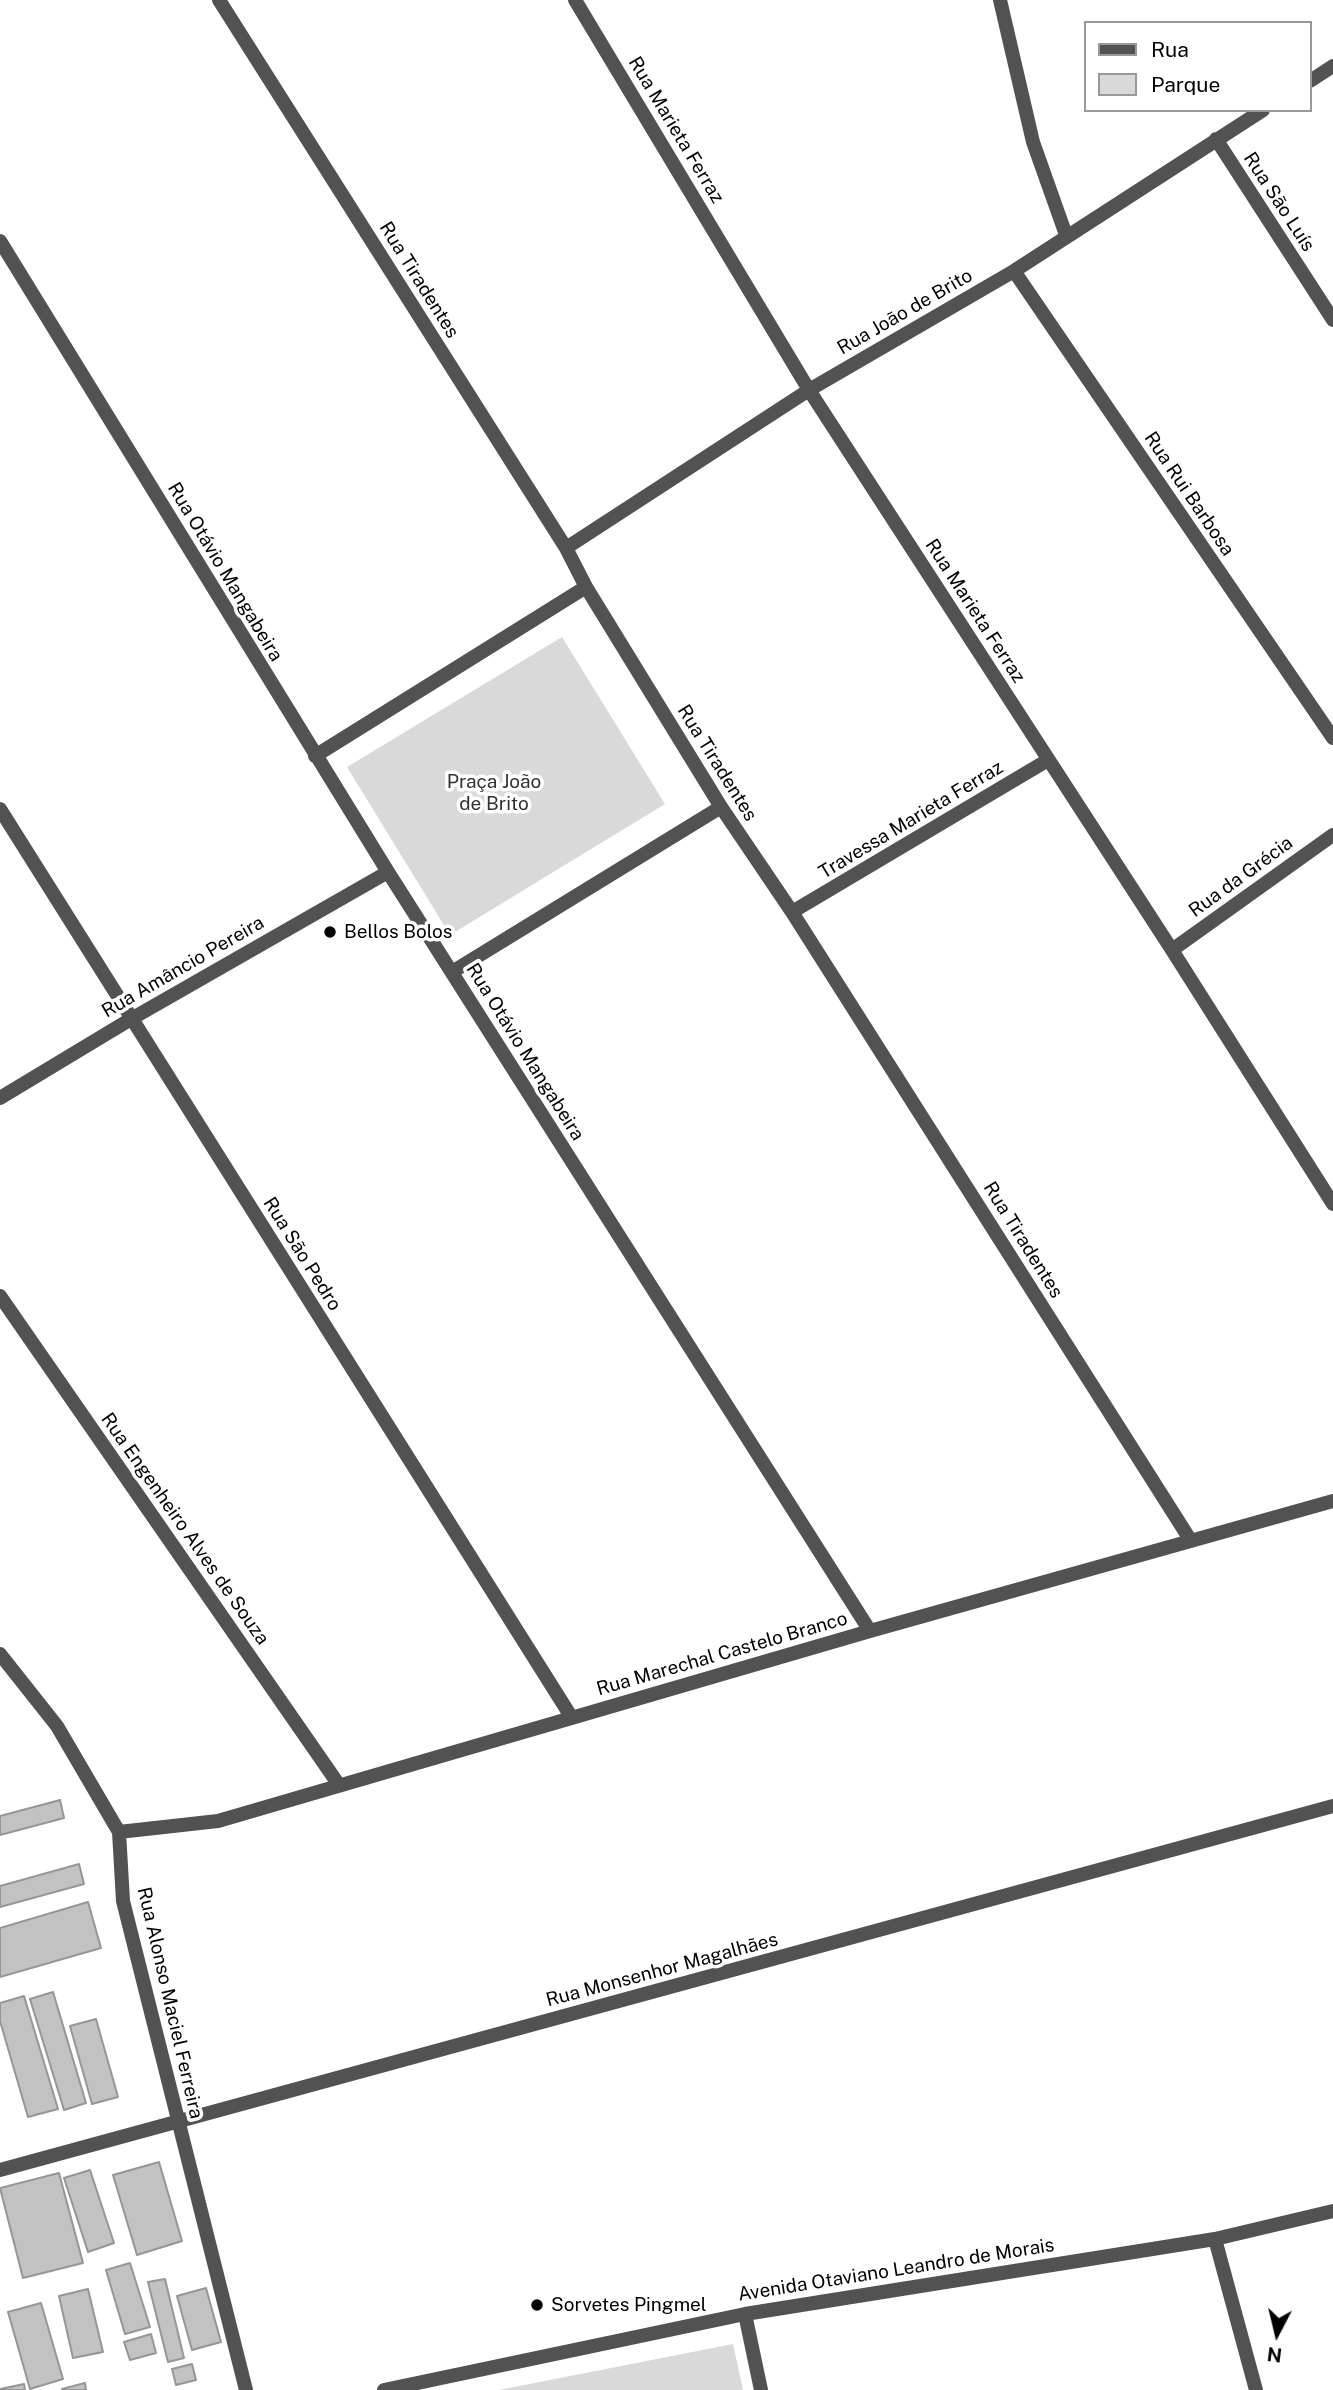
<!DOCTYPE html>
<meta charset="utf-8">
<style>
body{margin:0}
#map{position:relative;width:1333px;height:2390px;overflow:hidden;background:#fff;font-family:"Public Sans",sans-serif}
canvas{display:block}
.legend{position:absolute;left:1084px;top:21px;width:228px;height:91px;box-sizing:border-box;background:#fff;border:2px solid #999;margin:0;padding:9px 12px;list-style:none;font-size:21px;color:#000}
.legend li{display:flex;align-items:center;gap:14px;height:35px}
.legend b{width:35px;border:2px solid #999}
.north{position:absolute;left:1242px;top:2299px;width:70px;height:70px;-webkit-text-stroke:5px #fff;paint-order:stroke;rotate:187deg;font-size:19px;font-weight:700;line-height:28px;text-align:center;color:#000}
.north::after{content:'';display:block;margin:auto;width:24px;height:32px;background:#000;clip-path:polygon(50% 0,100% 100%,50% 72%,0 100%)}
</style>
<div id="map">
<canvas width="1333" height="2390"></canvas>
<ul class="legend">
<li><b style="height:9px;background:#525252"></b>Rua</li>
<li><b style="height:19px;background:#d9d9d9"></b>Parque</li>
</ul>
<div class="north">N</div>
</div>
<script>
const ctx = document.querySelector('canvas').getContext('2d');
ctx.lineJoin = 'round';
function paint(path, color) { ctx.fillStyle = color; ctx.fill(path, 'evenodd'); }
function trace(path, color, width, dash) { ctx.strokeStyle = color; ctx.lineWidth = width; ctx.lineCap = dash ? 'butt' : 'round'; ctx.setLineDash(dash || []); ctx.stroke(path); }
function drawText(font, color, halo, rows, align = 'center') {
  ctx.font = font + ' "Public Sans",sans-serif'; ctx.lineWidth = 7; ctx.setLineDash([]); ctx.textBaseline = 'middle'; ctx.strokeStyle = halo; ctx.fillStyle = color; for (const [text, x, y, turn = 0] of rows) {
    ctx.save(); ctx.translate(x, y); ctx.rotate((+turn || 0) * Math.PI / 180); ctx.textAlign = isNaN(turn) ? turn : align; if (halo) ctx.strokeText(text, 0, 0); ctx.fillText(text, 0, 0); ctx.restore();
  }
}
paint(new Path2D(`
 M562 637 665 804 450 935 347 767Z
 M733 2344 743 2390H499Z`), '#d9d9d9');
const building = new Path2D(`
 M60 1800 64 1818 0 1835V1816Z
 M79 1864 84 1884 0 1907V1886Z
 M88 1902 101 1948 0 1977V1928Z
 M53 1992 86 2103 64 2110 30 1999Z
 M24 1996 58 2109 28 2117 0 2021V2003Z
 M96 2019 118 2097 92 2104 70 2026Z
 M159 2162 182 2241 137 2255 113 2175Z
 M90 2170 114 2243 88 2252 64 2178Z
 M59 2173 83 2263 23 2278 0 2188Z
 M130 2263 150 2327 125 2334 106 2270Z
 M165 2279 184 2358 168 2362 148 2282Z
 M206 2288 221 2342 192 2350 177 2296Z
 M88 2289 103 2352 73 2358 59 2296Z
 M41 2303 63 2379 30 2389 8 2312Z
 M151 2334 156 2353 130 2360 124 2342Z
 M192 2364 196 2380 176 2385 172 2369Z
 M85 2383 86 2390H63L62 2389Z
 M24 2384 25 2390H0V2389Z`);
paint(building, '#c2c2c2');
trace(building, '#969696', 2);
trace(new Path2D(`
 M219 0 566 548 586 587 721 807 792 912 1191 1541
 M575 0 809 390 1172 950 1333 1204
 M1000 0 1033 142 1066 235
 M1310 81 1333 66
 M1216 139 1333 320
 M0 241 388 872 870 1631
 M1014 271 1333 738
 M566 548 809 390 1014 271 1263 110
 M315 756 586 587
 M0 809 572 1718
 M792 912 1048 760
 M1172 950 1333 835
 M452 972 721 807
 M0 1098 131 1019 388 872
 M0 1296 339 1785
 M0 1654 57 1726 119 1832 123 1901 246 2390
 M119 1832 218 1821 870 1631 1333 1501
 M0 2170 1333 1806`), '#525252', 14);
trace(new Path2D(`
 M1215 2239 1256 2390
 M745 2314 761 2390
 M384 2390 745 2314 1215 2239 1333 2211`), '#525252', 14);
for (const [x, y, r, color] of [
 [330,932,7,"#000"],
 [537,2305,7,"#000"]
]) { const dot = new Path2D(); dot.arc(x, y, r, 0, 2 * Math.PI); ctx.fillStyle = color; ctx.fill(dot); trace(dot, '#fff', 2.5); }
drawText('19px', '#000', '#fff', [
 ["Rua Marieta Ferraz",676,130,59],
 ["Rua São Luís",1279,202,57],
 ["Rua Tiradentes",419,280,58],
 ["Rua João de Brito",905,312,-30],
 ["Rua Rui Barbosa",1189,494,56],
 ["Rua Otávio Mangabeira",225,572,59],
 ["Rua Marieta Ferraz",975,611,57],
 ["Rua Tiradentes",717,763,58],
 ["Travessa Marieta Ferraz",911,820,-31],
 ["Rua da Grécia",1241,877,-36],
 ["Rua Amâncio Pereira",183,967,-30],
 ["Rua Otávio Mangabeira",525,1052,58],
 ["Rua Tiradentes",1023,1240,58],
 ["Rua São Pedro",302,1254,58],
 ["Rua Engenheiro Alves de Souza",185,1529,55],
 ["Rua Marechal Castelo Branco",722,1654,-16],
 ["Rua Monsenhor Magalhães",662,1970,-15],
 ["Rua Alonso Maciel Ferreira",170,2003,77],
 ["Avenida Otaviano Leandro de Morais",896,2270,-9]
]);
drawText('19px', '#303030', '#fff', [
 ["Praça João",494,782],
 ["de Brito",494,804]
]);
drawText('19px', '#000', '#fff', [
 ["Bellos Bolos",344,932],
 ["Sorvetes Pingmel",551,2305]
], 'left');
</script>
